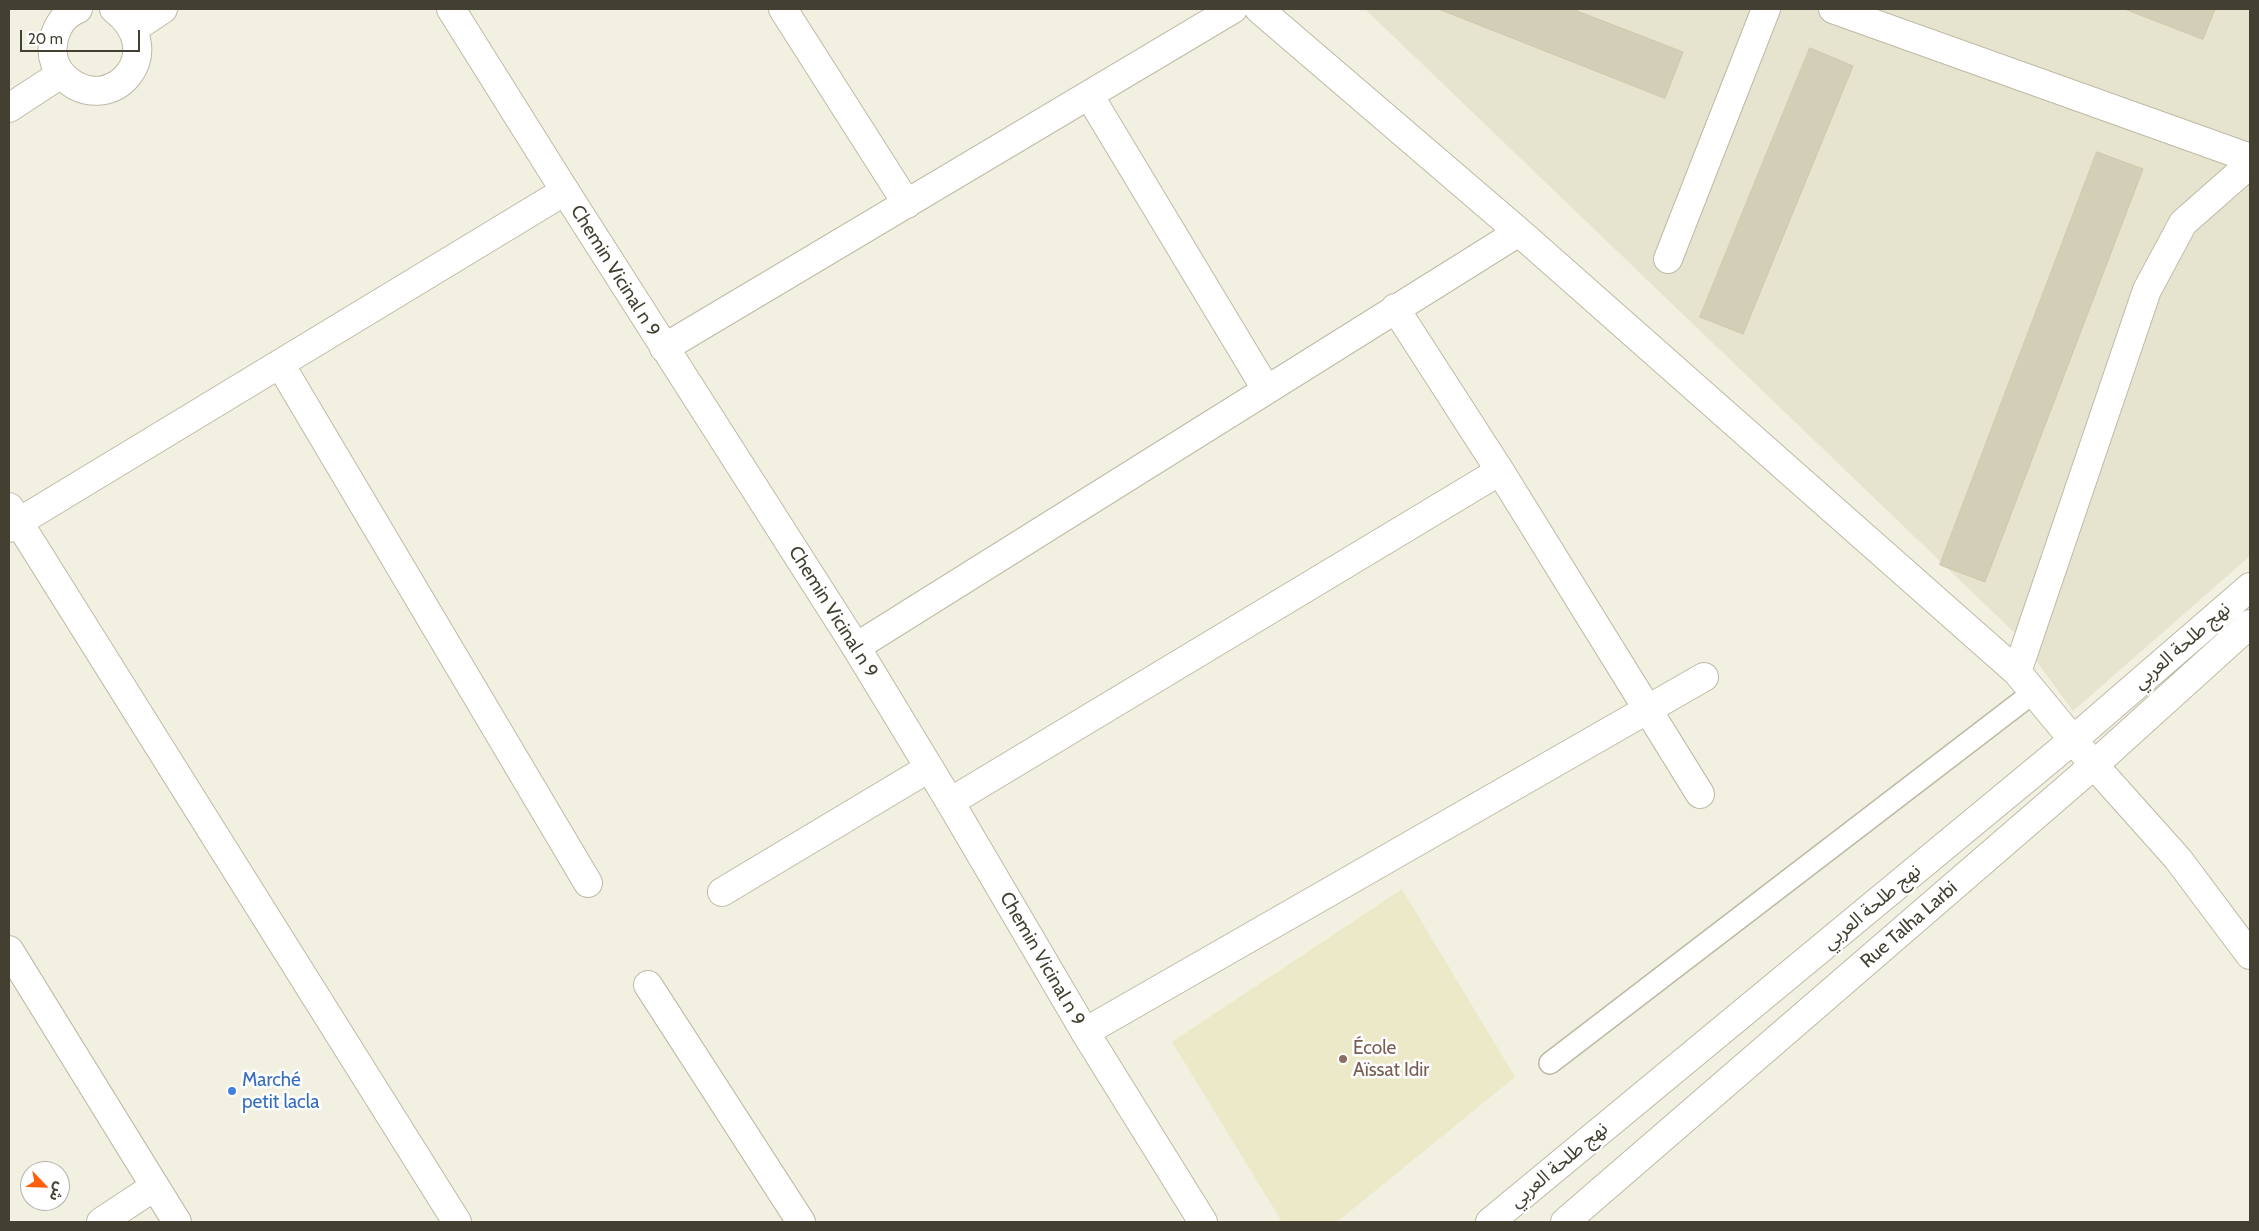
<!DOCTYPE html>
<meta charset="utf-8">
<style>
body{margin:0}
#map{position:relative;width:2259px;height:1231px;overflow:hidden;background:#f2f0e1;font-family:Cabin,"Noto Sans Arabic",sans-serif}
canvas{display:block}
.frame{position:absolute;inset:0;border:10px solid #434032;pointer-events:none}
.north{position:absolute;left:20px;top:1161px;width:50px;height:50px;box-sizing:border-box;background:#fff;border:1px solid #b4b3ad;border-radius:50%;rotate:114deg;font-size:14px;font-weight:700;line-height:20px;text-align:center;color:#434032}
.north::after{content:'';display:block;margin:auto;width:18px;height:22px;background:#ff5e0b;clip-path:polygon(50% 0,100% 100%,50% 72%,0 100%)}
.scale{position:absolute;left:20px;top:30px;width:120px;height:22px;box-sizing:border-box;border:2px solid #434032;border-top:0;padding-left:6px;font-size:15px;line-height:18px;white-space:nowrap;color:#434032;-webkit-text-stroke:4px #fff;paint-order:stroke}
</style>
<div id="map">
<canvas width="2259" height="1231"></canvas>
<div class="frame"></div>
<div class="north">ش</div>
<div class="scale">20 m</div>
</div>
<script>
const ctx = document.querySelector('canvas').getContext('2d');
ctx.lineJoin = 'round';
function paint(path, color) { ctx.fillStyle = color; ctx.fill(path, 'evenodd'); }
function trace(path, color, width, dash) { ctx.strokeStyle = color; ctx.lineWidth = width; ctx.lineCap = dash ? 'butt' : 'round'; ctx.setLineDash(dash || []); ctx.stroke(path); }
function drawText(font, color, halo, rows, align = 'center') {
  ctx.font = font + ' Cabin,"Noto Sans Arabic",sans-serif'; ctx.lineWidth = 5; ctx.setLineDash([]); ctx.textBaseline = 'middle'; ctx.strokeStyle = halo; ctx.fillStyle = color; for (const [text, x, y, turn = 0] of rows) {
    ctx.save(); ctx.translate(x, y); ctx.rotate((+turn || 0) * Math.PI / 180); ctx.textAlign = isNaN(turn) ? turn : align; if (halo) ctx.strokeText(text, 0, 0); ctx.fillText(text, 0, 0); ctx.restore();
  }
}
paint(new Path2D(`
 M1365 9H2250V556L2073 711 2018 636Z`), '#e6e3ce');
paint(new Path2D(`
 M1402 889 1515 1077 1337 1222H1282L1172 1042Z`), '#ece9c9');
const building = new Path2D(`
 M1439 9H1572L1683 52 1665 98Z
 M2125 9H2215L2203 39Z
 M1810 48 1853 66 1743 334 1700 317Z
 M2097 152 2143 169 1985 582 1940 565Z`);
paint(building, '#d3ceb6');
trace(building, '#cfc8a9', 1);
const service = new Path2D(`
 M1550 1063 2034 692`);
const minor = new Path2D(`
 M78 9C63 15 55 29 53 44 51 57 56 70 65 78 111 119 171 52 114 9
 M783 9 907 204
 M1259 9 1519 232 2017 672 2094 765 2178 859 2250 955
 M1833 9 2250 158
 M133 29 163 9
 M1089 95 1266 389
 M9 108 61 74
 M1668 259 1766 9
 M1395 308 1500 471 1700 794
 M664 348 1233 9
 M280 364 588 883
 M9 507 457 1222
 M9 528 565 191
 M856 647 1519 232
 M2017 672 2147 290 2183 223 2250 164
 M950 802 1500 471
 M722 892 929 768
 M9 950 177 1222
 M648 985 801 1222
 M1085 1032 1704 677
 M101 1222 154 1187`);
const tertiary = new Path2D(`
 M451 9 565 191 856 647 950 802 1085 1032 1203 1222
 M1490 1222 2073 740 2250 587
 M1565 1222 2094 765 2250 624`);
trace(service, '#bdbaa4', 24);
trace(minor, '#bdbaa4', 30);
trace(tertiary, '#bdbaa4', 30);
trace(service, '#fff', 21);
trace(minor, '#fff', 28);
trace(tertiary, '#fff', 28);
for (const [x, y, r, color] of [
 [1343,1059,5,"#8d6e63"],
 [232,1091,5,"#3f7fe0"]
]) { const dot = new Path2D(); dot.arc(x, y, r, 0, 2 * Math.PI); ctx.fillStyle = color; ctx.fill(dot); trace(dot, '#fff', 2); }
drawText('19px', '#434032', '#fff', [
 ["Chemin Vicinal n 9",615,271,58],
 ["Chemin Vicinal n 9",833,612,58],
 ["نهج طلحة العربي",2182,646,-41],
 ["نهج طلحة العربي",1872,907,-40],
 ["Rue Talha Larbi",1909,925,-41],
 ["Chemin Vicinal n 9",1042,959,60],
 ["نهج طلحة العربي",1559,1165,-40]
]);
drawText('19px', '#785e54', '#fff', [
 ["École",1353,1048],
 ["Aïssat Idir",1353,1070]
], 'left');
drawText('19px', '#366cbe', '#fff', [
 ["Marché",242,1080],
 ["petit lacla",242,1102]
], 'left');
</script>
